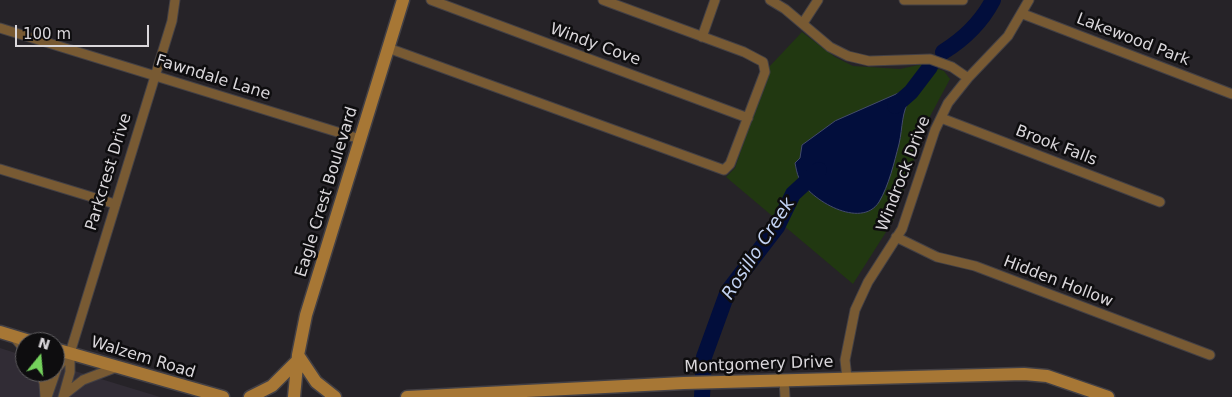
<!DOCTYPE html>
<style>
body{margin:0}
#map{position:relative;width:1232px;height:397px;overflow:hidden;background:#262328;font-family:"DejaVu Sans",sans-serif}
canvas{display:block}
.north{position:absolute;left:15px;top:332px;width:50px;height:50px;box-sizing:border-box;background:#0e0d0f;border:1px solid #605e61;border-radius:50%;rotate:17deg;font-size:14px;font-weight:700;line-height:20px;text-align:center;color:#dad7db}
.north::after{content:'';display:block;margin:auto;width:18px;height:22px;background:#74d25c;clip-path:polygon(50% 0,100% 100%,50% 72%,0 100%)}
.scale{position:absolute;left:15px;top:25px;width:134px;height:22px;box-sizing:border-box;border:2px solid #dad7db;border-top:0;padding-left:6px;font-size:15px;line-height:18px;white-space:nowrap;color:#dad7db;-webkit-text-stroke:4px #0e0d0f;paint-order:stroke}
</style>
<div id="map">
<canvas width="1232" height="397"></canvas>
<div class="north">N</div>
<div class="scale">100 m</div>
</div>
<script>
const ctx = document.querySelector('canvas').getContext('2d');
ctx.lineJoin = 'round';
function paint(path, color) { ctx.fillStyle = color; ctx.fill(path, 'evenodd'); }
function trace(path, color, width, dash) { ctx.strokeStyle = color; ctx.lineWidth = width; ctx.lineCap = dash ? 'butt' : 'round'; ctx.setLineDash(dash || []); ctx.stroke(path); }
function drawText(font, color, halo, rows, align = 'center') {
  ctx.font = font + ' "DejaVu Sans",sans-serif'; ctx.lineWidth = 5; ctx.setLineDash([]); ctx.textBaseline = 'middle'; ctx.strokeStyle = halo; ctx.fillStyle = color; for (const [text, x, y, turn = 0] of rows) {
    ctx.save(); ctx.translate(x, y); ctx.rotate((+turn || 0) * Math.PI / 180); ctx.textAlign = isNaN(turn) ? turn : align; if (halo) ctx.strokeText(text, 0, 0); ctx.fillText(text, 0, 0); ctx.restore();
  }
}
paint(new Path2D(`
 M0 348 25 356V372H55V365L160 397H0Z`), '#312c35');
paint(new Path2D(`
 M802 32 835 57 853 66 900 69 923 64 944 71 950 79 927 122 893 221 853 284 726 177 735 168 769 67Z`), '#213811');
const water = new Path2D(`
 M906 90 911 92V97C901 112 903 127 899 144 894 163 889 185 879 202 861 230 810 200 799 178 797 174 796 168 795 163L800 158 802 145 835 121Z`);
paint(water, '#020e3c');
trace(water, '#434a6c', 1);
trace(new Path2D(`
 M943 52C964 39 981 23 993 0
 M895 106 911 92 930 67
 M702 397 704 357 728 291 777 227 793 194 819 170`), '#020e3c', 16);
const minor = new Path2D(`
 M431 0 748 118
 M770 0 785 9 830 47 848 56 869 61 930 59 952 67 968 78
 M904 0H963
 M1023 14 1232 94
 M803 23 818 0
 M0 28 360 139
 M702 37 715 0
 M388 48 724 170 730 164 765 72 763 62 744 52 603 0
 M941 118 1160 202
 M0 169 115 204
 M896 237 937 257 975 266 1210 355
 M14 337 25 350
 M40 372 44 383 45 397
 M847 378 845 360 855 310 868 282 902 229 935 130 948 103 968 78 1008 36 1029 0
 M784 380 785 397
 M65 394 83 380 117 367
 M47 397 57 368 70 353
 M63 397 70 372V353L172 21 175 0`);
const secondary = new Path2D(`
 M0 332 33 342
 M55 349 223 397
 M298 355 316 382 335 397
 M250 397 272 386 298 360
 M294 397 298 355 306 315 403 0
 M407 397 684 383 1024 374 1047 376 1108 397`);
trace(minor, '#434045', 11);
trace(secondary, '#434045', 15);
trace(minor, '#785a33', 9);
trace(secondary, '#a77735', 12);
drawText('16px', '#dad7db', '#0e0d0f', [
 ["Lakewood Park",1133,40,21],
 ["Windy Cove",595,45,20],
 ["Fawndale Lane",213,78,17],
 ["Brook Falls",1056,146,21],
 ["Parkcrest Drive",109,172,-73],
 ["Windrock Drive",904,174,-69],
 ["Eagle Crest Boulevard",327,192,-73],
 ["Hidden Hollow",1058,282,21],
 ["Walzem Road",143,358,17],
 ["Montgomery Drive",759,365,-2]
]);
drawText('italic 18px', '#c2d2f2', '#0e0d0f', [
 ["Rosillo Creek",759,249,-57]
]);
</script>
